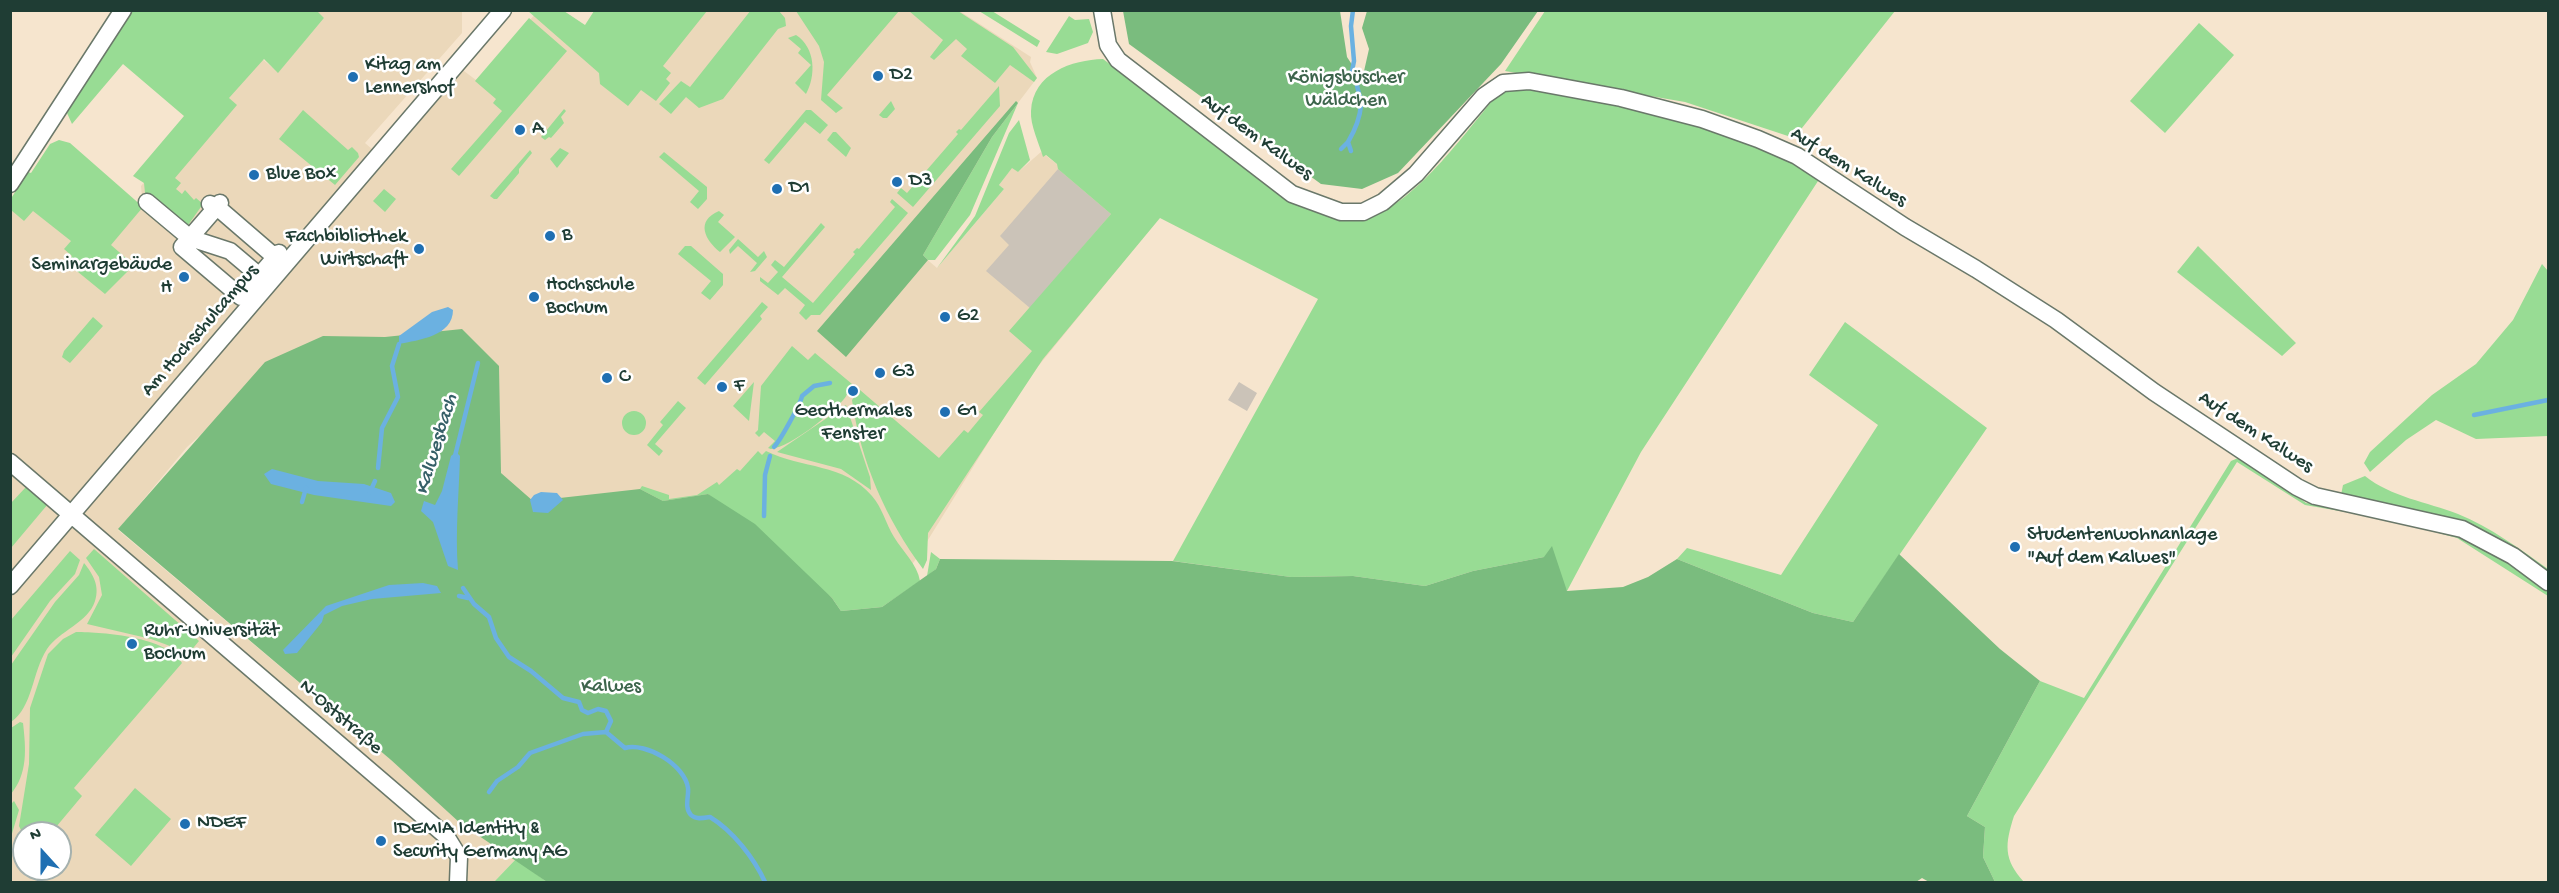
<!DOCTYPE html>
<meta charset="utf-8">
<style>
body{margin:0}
#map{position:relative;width:2559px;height:893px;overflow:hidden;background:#f6e5ce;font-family:"Gochi Hand",sans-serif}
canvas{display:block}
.frame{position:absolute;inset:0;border:12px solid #1f3d34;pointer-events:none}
.north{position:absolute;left:12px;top:821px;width:60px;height:60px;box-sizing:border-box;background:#fff;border:2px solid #a5b1ae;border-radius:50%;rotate:339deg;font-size:16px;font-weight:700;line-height:24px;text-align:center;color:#1f3d34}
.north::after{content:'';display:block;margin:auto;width:21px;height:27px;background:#1f6fb2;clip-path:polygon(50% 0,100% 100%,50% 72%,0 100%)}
</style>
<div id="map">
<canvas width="2559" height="893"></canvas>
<div class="frame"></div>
<div class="north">N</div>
</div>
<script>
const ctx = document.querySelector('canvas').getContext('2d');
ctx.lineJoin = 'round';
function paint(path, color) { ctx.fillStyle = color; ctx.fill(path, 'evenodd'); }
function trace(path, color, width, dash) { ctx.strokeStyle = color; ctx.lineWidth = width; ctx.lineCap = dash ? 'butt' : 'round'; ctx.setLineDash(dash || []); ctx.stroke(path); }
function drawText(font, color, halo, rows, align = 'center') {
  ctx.font = font + ' "Gochi Hand",sans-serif'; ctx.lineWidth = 5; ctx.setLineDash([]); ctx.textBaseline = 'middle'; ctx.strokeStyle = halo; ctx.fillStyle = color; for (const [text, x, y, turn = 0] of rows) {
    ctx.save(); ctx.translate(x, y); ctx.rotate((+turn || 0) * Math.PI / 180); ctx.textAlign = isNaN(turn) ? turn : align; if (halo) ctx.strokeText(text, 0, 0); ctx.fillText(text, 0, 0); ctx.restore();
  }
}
paint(new Path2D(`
 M958 10 1031 57 1030 62 1037 78 992 137 923 256 937 268 1004 189 999 185 1012 167 1018 172 1041 152 1057 164 1164 212 1027 380 918 556 882 607 636 571 293 352 187 447 118 530 391 760 460 823 516 859 494 882H11L10 200 143 207 141 186 255 53 278 72 324 18 316 11H462V33L365 143 373 150 452 62 476 80 538 11 629 98 686 11ZM24 833H60V869H24Z`), '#ebd8ba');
paint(new Path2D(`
 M1058 169 1111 214 1030 308 986 271 1009 245 1000 236Z
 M1239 382 1257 393 1247 411 1228 400Z`), '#cbc3b8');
paint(new Path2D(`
 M316 10 324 18 278 73 264 59 229 98 237 105 175 178 181 183 176 189 182 194 185 190 194 200 196 198 203 204 186 228 145 193 144 183 133 176 184 116 123 64 72 124 67 113 130 11Z
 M751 10 779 11 785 18 786 26 778 29 723 99 699 108 686 97 671 114 659 104 681 81 690 87Z
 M528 11H564L585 25 594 11H707L663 66 671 73 666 79 670 83 656 101 641 90 628 106 600 84 599 73Z
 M796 11H899L827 95 843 108 836 113 821 100 824 62 819 46Z
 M909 11H958L1013 47 1037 78 1034 82 1010 65 995 83 961 56 967 49 956 39 934 60 930 57 943 40Z
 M979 11H992L1040 41 1037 47Z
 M1545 11H1895L1794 138 1685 102 1505 71Z
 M1069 16 1075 20 1089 19 1093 32 1088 43 1057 54 1046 52Z
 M529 18 567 51 459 176 451 169 502 111 493 103 496 99 475 81Z
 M2199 23 2234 55 2165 133 2130 101Z
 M796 35C816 48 816 76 806 94L795 83 811 65 798 53 801 49 788 38Z
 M1103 59 1301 207C1321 214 1347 225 1368 218 1419 201 1468 128 1503 88L1526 84C1625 107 1732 123 1820 178L1641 452 1567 591 1544 557 1473 571 1425 586 1353 576 1291 577 1173 561 1318 299 1160 218 1043 359 928 533 927 560 923 569C886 519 861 463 852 400L860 390 939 458 964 430 968 433 983 415 979 412 1032 351 1009 331 1111 214 1058 169 1057 164 1046 155 1043 157C1039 143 1030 125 1031 111 1033 73 1072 60 1103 59Z
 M999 86 1000 106 913 207 897 193 901 188 907 193 958 134 956 132 959 129 961 130Z
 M891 101 895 109 887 118H883L879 115Z
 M1018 103 970 215 935 260H928L923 255 992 137Z
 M564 109 566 111 561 117 564 123 551 138 549 137 545 140 541 137Z
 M303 110 348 150 352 147 358 153 359 157 335 185 279 139Z
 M806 110H811L828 125 820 134 805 122 769 164 764 160Z
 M1019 120 1030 160 1018 172 1012 168 999 185 1004 189 937 268 975 216 1009 133Z
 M833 132H836L851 148 846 157 827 140Z
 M59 140 70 143 143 207 111 245 134 265 105 294 67 263 72 256 64 249 71 241 33 211 24 221 11 210 10 200 28 172 31 173 50 144Z
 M560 148 569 153 557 168 550 159Z
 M530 150 532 153 519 169V173L497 199H494L490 196Z
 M664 152 707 187V199L698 209 690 202 699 191 659 157Z
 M384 189 396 199 385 212 373 201Z
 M892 199 908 213 820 315H811L806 320 799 313 805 305 785 288 778 295 760 281V277L768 283 778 272 771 265 775 260 784 267 821 223 825 227 782 277 813 303 855 254 853 252 857 248 859 249 895 207 890 202Z
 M719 211 724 215 718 222 735 237 720 252C705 240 695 221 719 211Z
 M738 239 758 257 764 251 767 257 755 271 750 272 757 263 738 246 730 254 729 250Z
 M685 246H691L723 274V285L710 300 701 293 711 281 678 254Z
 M2198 246 2296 343 2282 356 2177 272Z
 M2542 264 2548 271V436L2476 439 2436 420 2406 440 2370 472 2364 463 2370 452 2432 395 2476 364 2513 320Z
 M762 302 768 307 760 316 762 319 705 385 697 378Z
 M93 317 103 326 70 363 62 357 64 351Z
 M1845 322 1987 428 1853 622 1813 613 1677 559 1687 548 1781 575 1878 425 1809 375Z
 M792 346 808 360 815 353 852 384C847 391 849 393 844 399 830 415 792 446 771 449L768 448 775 441 764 432 759 437 755 433 758 430 761 386Z
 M754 382 749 421 733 406Z
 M678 401 686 408 655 444 663 451 659 456 647 445 663 425 660 422Z
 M846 405 870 477 871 490 841 469 777 452Z
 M622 423a12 12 0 1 1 24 0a12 12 0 1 1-24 0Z
 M758 451 762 455 766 451C802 469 844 463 872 496 882 507 886 524 894 537 903 552 917 564 920 581L882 607 841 611 832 598 708 494 663 501 640 489 642 486 669 495V499L697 495 717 482 719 485 737 469 740 471Z
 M2238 458 2288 489 2306 503 2331 505 2459 535 2520 569 2548 589V596L2457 538 2386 519 2305 505 2237 462 2014 816C2005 844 2003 859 2024 882H1995L1983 857 1985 827 1967 816 2040 681 2084 698 2231 461Z
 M2365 476C2391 497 2427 502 2458 514 2490 527 2520 549 2548 569V575L2515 551 2341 495 2343 485Z
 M26 487 48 504 11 548V503Z
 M94 549 199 641 189 653 151 639 87 624 102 595 99 577 86 558Z
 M70 551 80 560 75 574 50 601 11 657V620Z
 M931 552 940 559 936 569 927 576Z
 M84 563C93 574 100 586 95 601 88 623 59 631 47 649 32 672 33 707 11 722V665L55 602 79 575Z
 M76 632C104 632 167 637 182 663L74 788 82 796 51 833H24V836L19 826 29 764 30 708 48 654 63 639Z
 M20 722 23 723C26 749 28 773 11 794V728Z
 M135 788 171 819 131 866 95 835Z
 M14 801 19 810 11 837V804Z
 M516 859 547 882H494Z`), '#98dc94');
paint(new Path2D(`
 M1123 11H1340L1347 57 1362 80 1369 49 1362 28 1367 11H1538L1501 64 1398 173 1362 189 1321 184 1129 44Z
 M1016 101 1018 103 992 137 923 255 928 260 846 357 817 331Z
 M462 329 499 366 501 473 533 501 640 489 663 501 708 494 755 524 832 598 841 611 882 607 936 569 940 559 1172 561 1291 577 1353 576 1425 586 1473 571 1544 557 1552 546 1567 591 1623 587 1648 577 1677 559 1813 613 1853 622 1899 554 2000 649 2040 681 1967 816 1985 827 1983 857 1995 882H1929L1922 878 1916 882H547L460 823 391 760 118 529 265 362 323 336 385 337Z`), '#7abc7e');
paint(new Path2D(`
 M448 307 453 310C453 336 419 340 399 344V336L432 312Z
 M456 452 460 456C459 494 455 532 458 570L448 566 433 522 421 511 424 501 435 505 442 491 451 456Z
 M272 469 318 481 364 484 391 493 395 502 391 506 314 495 271 484 264 474Z
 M541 492 557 493 563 500 548 513 533 512 530 500 534 495Z
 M423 583 437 586 441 593 372 599 342 606 324 615 322 622 297 653 285 654 283 650 326 606 389 585Z`), '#6bb1e1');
trace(new Path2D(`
 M1341 149 1348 142
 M1351 151 1348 142C1354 132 1360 118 1361 105 1362 97 1356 90 1357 81L1351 76 1354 61 1351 26 1353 10
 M2474 415 2548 400
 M774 447C780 441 801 403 802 396L814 386 830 383
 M455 456 478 363
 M378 468 382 428 398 397 392 366 399 344
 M370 492 375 481
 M302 502 306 488
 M764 516 765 475 770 456
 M463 588 474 604 489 617 496 638 509 657 531 671 563 698 579 702 582 710 588 713 598 709 606 711 611 721 606 732 625 748C646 742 685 765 688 788 689 796 684 808 691 815 696 820 704 818 710 817 733 831 754 858 765 882
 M459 596 468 598
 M489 792 497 781 518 767 530 753 583 734 606 732`), '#6bb1e1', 4.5);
const minor = new Path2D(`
 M1102 10 1108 45 1118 60 1292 194 1341 212H1363L1383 202 1416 174 1484 96 1503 83 1529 81 1621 98 1702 119 1758 139 1797 156 1905 227 1976 269 2056 320 2154 392 2297 487 2315 496 2462 529 2513 556 2548 582
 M10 184 123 10
 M147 202 190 238 230 251 262 278
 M220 203 182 247 241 297 279 253
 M210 204 217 207 275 257
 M10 462 446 836 459 857 458 882
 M10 586 503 10`);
trace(minor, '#6a786a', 19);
trace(minor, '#fff', 16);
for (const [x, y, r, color] of [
 [878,76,6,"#1f6fb2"],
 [353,77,6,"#1f6fb2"],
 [520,130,6,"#1f6fb2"],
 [254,175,6,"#1f6fb2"],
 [897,182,6,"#1f6fb2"],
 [777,189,6,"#1f6fb2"],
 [550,236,6,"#1f6fb2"],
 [419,249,6,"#1f6fb2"],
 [184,277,6,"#1f6fb2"],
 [534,297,6,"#1f6fb2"],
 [945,317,6,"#1f6fb2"],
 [880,373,6,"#1f6fb2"],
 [607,378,6,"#1f6fb2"],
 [722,387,6,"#1f6fb2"],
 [853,391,6,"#1f6fb2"],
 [945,412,6,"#1f6fb2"],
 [2015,547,6,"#1f6fb2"],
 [132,644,6,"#1f6fb2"],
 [185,824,6,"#1f6fb2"],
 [381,841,6,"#1f6fb2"]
]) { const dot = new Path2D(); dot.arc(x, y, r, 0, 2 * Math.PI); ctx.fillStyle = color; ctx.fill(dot); trace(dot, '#fff', 2); }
drawText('20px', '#1f3d34', '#fff', [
 ["Kitag am",365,66],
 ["Lennershof",365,89],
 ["D2",890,76],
 ["A",532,130],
 ["Blue Box",266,175],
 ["D3",909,182],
 ["D1",789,189],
 ["B",562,236],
 ["Fachbibliothek",407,238,"right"],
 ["Wirtschaft",407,261,"right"],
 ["Seminargebäude",172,266,"right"],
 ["H",172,289,"right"],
 ["Hochschule",546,286],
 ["Bochum",546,309],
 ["G2",957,317],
 ["G3",892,373],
 ["C",619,378],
 ["F",734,387],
 ["Geothermales",853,412,"center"],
 ["Fenster",853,435,"center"],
 ["G1",957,412],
 ["Studentenwohnanlage",2027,536],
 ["\"Auf dem Kalwes\"",2027,559],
 ["Ruhr-Universität",144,632],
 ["Bochum",144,655],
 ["NDEF",197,824],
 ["IDEMIA Identity &",393,830],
 ["Security Germany AG",393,853]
], 'left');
drawText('20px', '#3d654c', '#fff', [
 ["Königsbüscher",1346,79],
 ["Wäldchen",1346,102],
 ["Kalwes",611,688]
]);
drawText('20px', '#1f3d34', '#fff', [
 ["Auf dem Kalwes",1256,138,36],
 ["Auf dem Kalwes",1848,168,32],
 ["Am Hochschulcampus",201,331,-49],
 ["Auf dem Kalwes",2255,433,33],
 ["N-Oststraße",340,718,41]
]);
drawText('italic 21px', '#366068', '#fff', [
 ["Kalwesbach",438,445,-73]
]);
</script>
